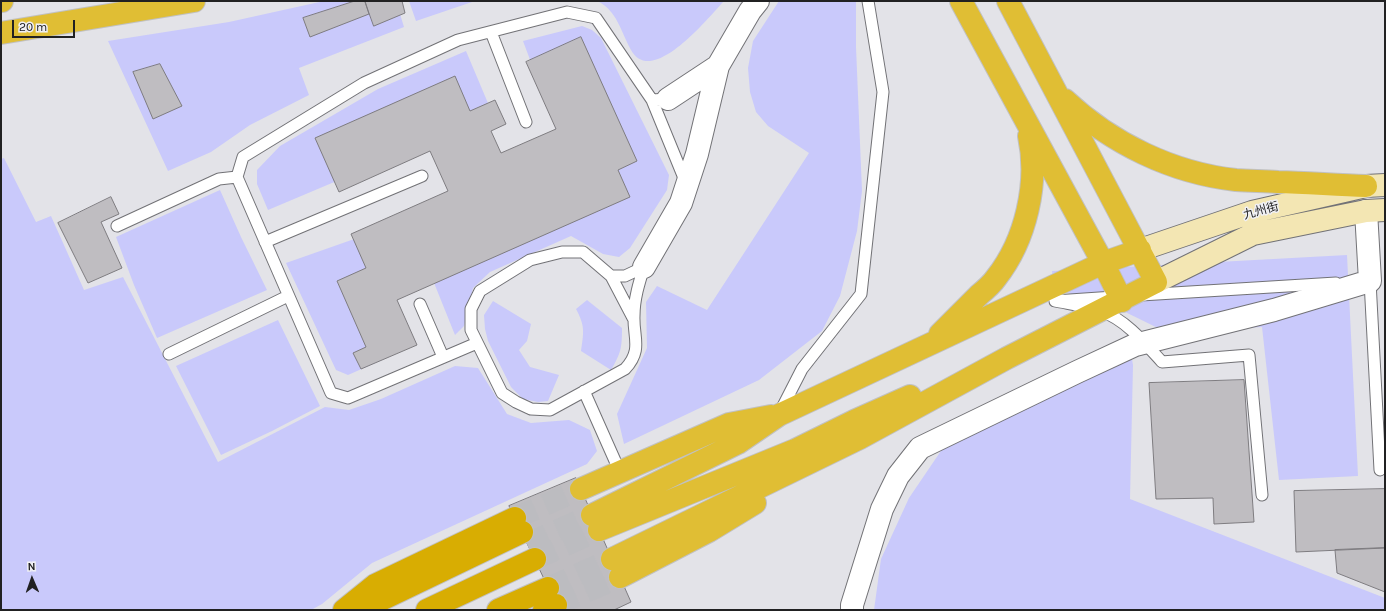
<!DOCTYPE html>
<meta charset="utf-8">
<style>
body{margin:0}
#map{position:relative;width:1386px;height:611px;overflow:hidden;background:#e3e3e8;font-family:Karla,sans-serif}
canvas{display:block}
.frame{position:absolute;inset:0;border:2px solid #212122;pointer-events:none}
.north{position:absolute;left:12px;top:559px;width:40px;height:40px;-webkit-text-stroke:3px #f0f0f5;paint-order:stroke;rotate:358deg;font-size:11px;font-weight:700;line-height:16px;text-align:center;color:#212122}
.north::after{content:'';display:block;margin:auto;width:14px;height:18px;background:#212122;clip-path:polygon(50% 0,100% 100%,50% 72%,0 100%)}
.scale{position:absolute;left:12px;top:20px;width:63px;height:18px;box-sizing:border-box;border:2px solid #212122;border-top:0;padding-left:5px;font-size:12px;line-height:14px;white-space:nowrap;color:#212122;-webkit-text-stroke:3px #f0f0f5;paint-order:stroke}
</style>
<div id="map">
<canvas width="1386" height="611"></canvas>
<div class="frame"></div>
<div class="north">N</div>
<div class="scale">20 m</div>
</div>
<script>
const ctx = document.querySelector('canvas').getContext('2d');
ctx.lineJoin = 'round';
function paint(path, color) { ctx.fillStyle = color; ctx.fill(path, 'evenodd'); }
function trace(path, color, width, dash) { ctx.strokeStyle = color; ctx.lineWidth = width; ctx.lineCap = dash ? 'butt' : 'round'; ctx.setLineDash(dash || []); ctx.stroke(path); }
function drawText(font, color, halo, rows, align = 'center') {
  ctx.font = font + ' Karla,"Noto Sans SC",sans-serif'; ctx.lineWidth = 3; ctx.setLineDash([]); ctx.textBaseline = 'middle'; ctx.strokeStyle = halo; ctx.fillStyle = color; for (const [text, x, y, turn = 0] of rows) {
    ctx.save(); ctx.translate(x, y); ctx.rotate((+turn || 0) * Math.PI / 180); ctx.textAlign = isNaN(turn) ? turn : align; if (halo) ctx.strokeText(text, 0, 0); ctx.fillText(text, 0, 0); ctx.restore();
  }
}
paint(new Path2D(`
 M324 1H396L404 27 299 68 309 95 250 125 211 152 168 171 108 41 229 22Z
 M409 1H475L416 21Z
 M597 1H724C709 17 652 88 631 50 621 32 617 10 597 1Z
 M779 1H856V47L862 191 857 231 840 296 822 331 759 380 624 444 617 414 647 348 646 302 657 286 707 310 809 153 768 126 756 112 750 92 748 68 753 41Z
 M582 26 592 30 601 38 669 175 667 190 630 248 619 257 603 254 571 236 490 272 473 288 464 326 455 335 426 263 581 196 523 41Z
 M466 51 493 115 268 210 257 184V170L280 146 378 89Z
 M4 158 36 222 51 216 84 290 123 277 218 462 325 407 349 410 381 399 455 366 478 368 507 414 531 423 569 420 590 430 597 451 587 464 372 563 322 604 311 610H1V159Z
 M220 190 241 237 267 290 157 338 134 285 116 237Z
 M377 231 391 356 348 375 336 370 286 263Z
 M1347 255 1358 476 1279 480 1262 327 1166 332 1115 307 1054 289 1052 271Z
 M587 300 622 328C622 348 621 353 611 370L581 351C584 331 585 326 576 309Z
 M493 301 531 324 527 341 519 350 530 367 559 375 548 401 538 402 523 399 511 387 488 341 485 329 484 315Z
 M278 320 320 406 272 431 221 455 176 366Z
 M1130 348 1133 365 1130 499 1385 598V610H874L881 559 909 498 947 442Z`), '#c9c9fb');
const building = new Path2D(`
 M355 1H365L369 14 310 37 303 18Z
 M365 1H402L405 13 374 26Z
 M581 37 637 161 618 170 630 197 397 300 417 345 361 369 353 353 366 347 337 281 366 268 351 234 448 191 430 151 339 192 315 138 455 76 470 111 495 100 506 124 491 131 501 153 556 129 526 62Z
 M160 64 182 106 153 119 133 72Z
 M111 197 119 214 101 222 122 268 88 283 58 223Z
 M1244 380 1254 522 1214 524 1213 498 1156 499 1149 383Z
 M576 478 631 602 614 610H559L509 506Z
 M1385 489V548L1296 552 1294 491Z
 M1385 548V592L1337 573 1335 550Z`);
paint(building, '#bfbdc1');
trace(building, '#7e7c80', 1);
trace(new Path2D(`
 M515 518 581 489
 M527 544 592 515
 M535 559 599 530
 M548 588 612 559
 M556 605 620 577`), '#bcbcc0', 22, [22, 11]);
const service = new Path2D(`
 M491 32 526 122
 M652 100 686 183
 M117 226 219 179 237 177
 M265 242 422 176
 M562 252H583L611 276H625L644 267C639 283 634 299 634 316 633 337 643 350 625 369L550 410 531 409 516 402 502 393 471 330V309L480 291 530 260Z
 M611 276 633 318
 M1367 282 1370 281 1380 470
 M1141 295 1336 283
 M1114 297 1055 301C1070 304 1086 306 1101 311 1126 320 1144 342 1162 362L1249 355 1262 495
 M420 304 443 357
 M477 343 348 398 331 393 237 177 243 157 364 83 458 40 567 12 596 18 652 100 668 99
 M169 354 288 296
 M584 391 620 472
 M780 412 802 369 861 294 883 92 868 1`);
const minor = new Path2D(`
 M668 99 718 66 750 11 758 1
 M644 267 681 203 697 154 718 66
 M852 610V605L882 509 898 476 920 448 1077 372 1135 345 1274 310 1370 281 1366 211`);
const secondary = new Path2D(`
 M1140 250 1252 212 1366 186 1385 185
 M1156 282 1253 234 1366 211 1385 210`);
const trunk = new Path2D(`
 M1 1H2
 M961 1 1103 263 1122 301
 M1 33 194 1
 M1065 100C1111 143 1172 173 1236 180 1250 181 1264 181 1278 182 1308 183 1337 185 1366 186
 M940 334C953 321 966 308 979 295 985 290 992 284 996 278 1026 240 1039 183 1029 136
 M581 489 729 424 771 416
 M592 515 738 443 779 415 1103 263 1140 250
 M599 530 795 450 854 421 910 396
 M612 559 860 438 1007 358 1156 282 1008 1
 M620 577 709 531 755 503`);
const motorway = new Path2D(`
 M344 610 375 585 515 518
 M360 610 522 532
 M427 610 535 559
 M498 610 548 588
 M544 610 556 605`);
trace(service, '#727276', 13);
trace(minor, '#727276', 24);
trace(secondary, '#727276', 24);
trace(trunk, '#c1c1c1', 24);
trace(motorway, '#c1c1c1', 24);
trace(service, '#fff', 11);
trace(minor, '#fff', 22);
trace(secondary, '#f3e6b3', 22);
trace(trunk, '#e0be34', 22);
trace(motorway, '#d8ad02', 22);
drawText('12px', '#212122', '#f0f0f5', [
 ["九州街",1261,211,-15]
]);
</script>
